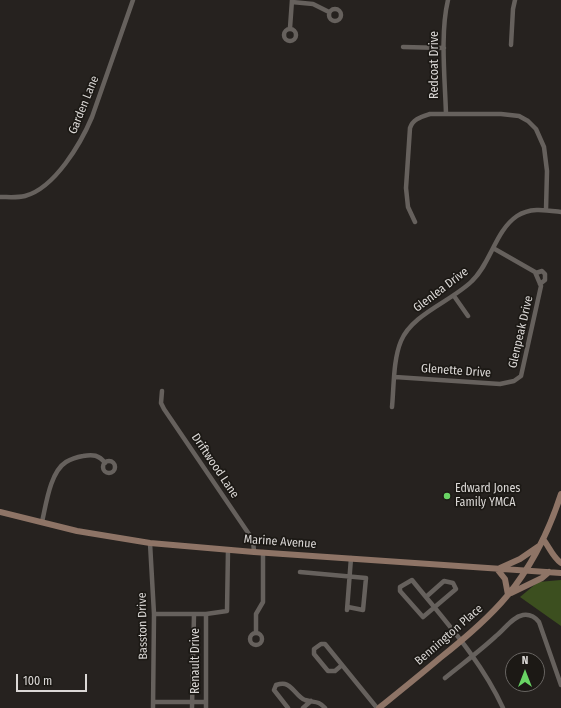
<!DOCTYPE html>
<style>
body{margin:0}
#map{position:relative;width:561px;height:708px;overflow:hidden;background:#26221f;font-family:"Fira Sans Condensed",sans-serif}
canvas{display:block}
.north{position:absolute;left:505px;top:652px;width:40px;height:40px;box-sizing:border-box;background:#1c1915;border:1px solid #686562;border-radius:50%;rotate:0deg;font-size:11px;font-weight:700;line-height:16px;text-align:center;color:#dbd8d6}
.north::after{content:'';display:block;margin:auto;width:14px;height:18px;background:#69d464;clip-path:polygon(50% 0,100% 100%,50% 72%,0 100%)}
.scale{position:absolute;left:16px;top:674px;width:71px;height:18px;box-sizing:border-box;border:2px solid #dbd8d6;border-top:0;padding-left:5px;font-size:12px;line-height:14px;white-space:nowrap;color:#dbd8d6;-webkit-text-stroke:3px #1c1915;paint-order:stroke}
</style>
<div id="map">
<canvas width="561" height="708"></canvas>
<div class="north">N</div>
<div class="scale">100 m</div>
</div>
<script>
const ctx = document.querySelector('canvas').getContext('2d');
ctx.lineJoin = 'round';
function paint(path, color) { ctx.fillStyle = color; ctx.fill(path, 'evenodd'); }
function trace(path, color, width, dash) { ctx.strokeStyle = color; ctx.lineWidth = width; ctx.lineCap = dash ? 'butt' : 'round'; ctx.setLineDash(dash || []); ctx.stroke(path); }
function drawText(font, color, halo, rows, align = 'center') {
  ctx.font = font + ' "Fira Sans Condensed",sans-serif'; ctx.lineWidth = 3.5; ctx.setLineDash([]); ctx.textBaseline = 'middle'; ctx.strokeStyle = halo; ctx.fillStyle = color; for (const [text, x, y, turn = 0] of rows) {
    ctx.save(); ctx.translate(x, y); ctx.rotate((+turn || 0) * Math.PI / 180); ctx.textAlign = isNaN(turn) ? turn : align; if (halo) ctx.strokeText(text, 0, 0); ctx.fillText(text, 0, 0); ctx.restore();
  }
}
paint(new Path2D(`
 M561 580V626L520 597 538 582Z`), '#3c4f1f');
trace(new Path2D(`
 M292 2 313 4 329 12
 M329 15a6 6 0 1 1 12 0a6 6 0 1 1-12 0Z
 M290 28 292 0
 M284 35a6 6 0 1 1 12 0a6 6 0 1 1-12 0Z
 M511 45 513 9 515 0
 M403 47 444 48
 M446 114C445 80 440 33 448 0
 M0 197C8 197 17 198 25 196 55 188 81 143 92 117L133 0
 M415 222 408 207 406 188 410 128C413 119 421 117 430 114H501L519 116 528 121 536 129 544 147 547 171 546 210
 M536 273 542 271 545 274V280L540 284
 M454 296 468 316
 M395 377 500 384 514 381 521 376 541 286 535 272 493 248
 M162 391 161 403 164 409 253 540 254 552
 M392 407C394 387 393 360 401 341 412 314 452 301 472 281 491 263 495 231 517 216 530 207 546 210 561 212
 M103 467a6 6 0 1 1 12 0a6 6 0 1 1-12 0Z
 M42 522C46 505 50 472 66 462 71 459 77 457 83 456 93 454 99 455 105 463
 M150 543 154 614 153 708
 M300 572 366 578 363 610 348 607
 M426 597 444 581 453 583 456 589 423 617 400 591V587L412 580C445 621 481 660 503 708
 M347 610 351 558
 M154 614H206L227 611 228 550
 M250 639a6 6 0 1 1 12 0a6 6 0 1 1-12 0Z
 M256 633V614L263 602V552
 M342 665 335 671H328L314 654V649L321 644H325L377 708
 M445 678C462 664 480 651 496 636 504 630 512 617 523 615 529 614 535 617 539 622L561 685
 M153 702H206
 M192 708 194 614
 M206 708V614
 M288 708 274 690 276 685C279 684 282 683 285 684 293 686 297 697 305 700 314 703 318 700 325 708
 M303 708 311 701`), '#66615d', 4.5);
trace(new Path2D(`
 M0 512 77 531 150 543 254 552 561 573
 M543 539C550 548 552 556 561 563
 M500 568 520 559 539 546
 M497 569 505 579 508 595
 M511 593 542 578 549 572
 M379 708C400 691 420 675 440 658 464 639 488 619 507 596 532 566 549 531 561 494`), '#8e7466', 6);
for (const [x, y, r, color] of [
 [447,496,4,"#69d464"]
]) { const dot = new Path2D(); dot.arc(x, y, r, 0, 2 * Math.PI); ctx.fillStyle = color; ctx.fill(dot); trace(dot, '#1c1915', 1.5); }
drawText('12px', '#dbd8d6', '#1c1915', [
 ["Redcoat Drive",435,65,-90],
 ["Garden Lane",84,105,-68],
 ["Glenlea Drive",441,290,-37],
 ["Glenpeak Drive",521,332,-77],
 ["Glenette Drive",456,371,4],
 ["Driftwood Lane",215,466,56],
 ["Marine Avenue",280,542,4],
 ["Basston Drive",143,626,-91],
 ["Bennington Place",449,635,-41],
 ["Renault Drive",196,661,-90]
]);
drawText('12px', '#dbd8d6', '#1c1915', [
 ["Edward Jones",455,489],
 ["Family YMCA",455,503]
], 'left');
</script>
